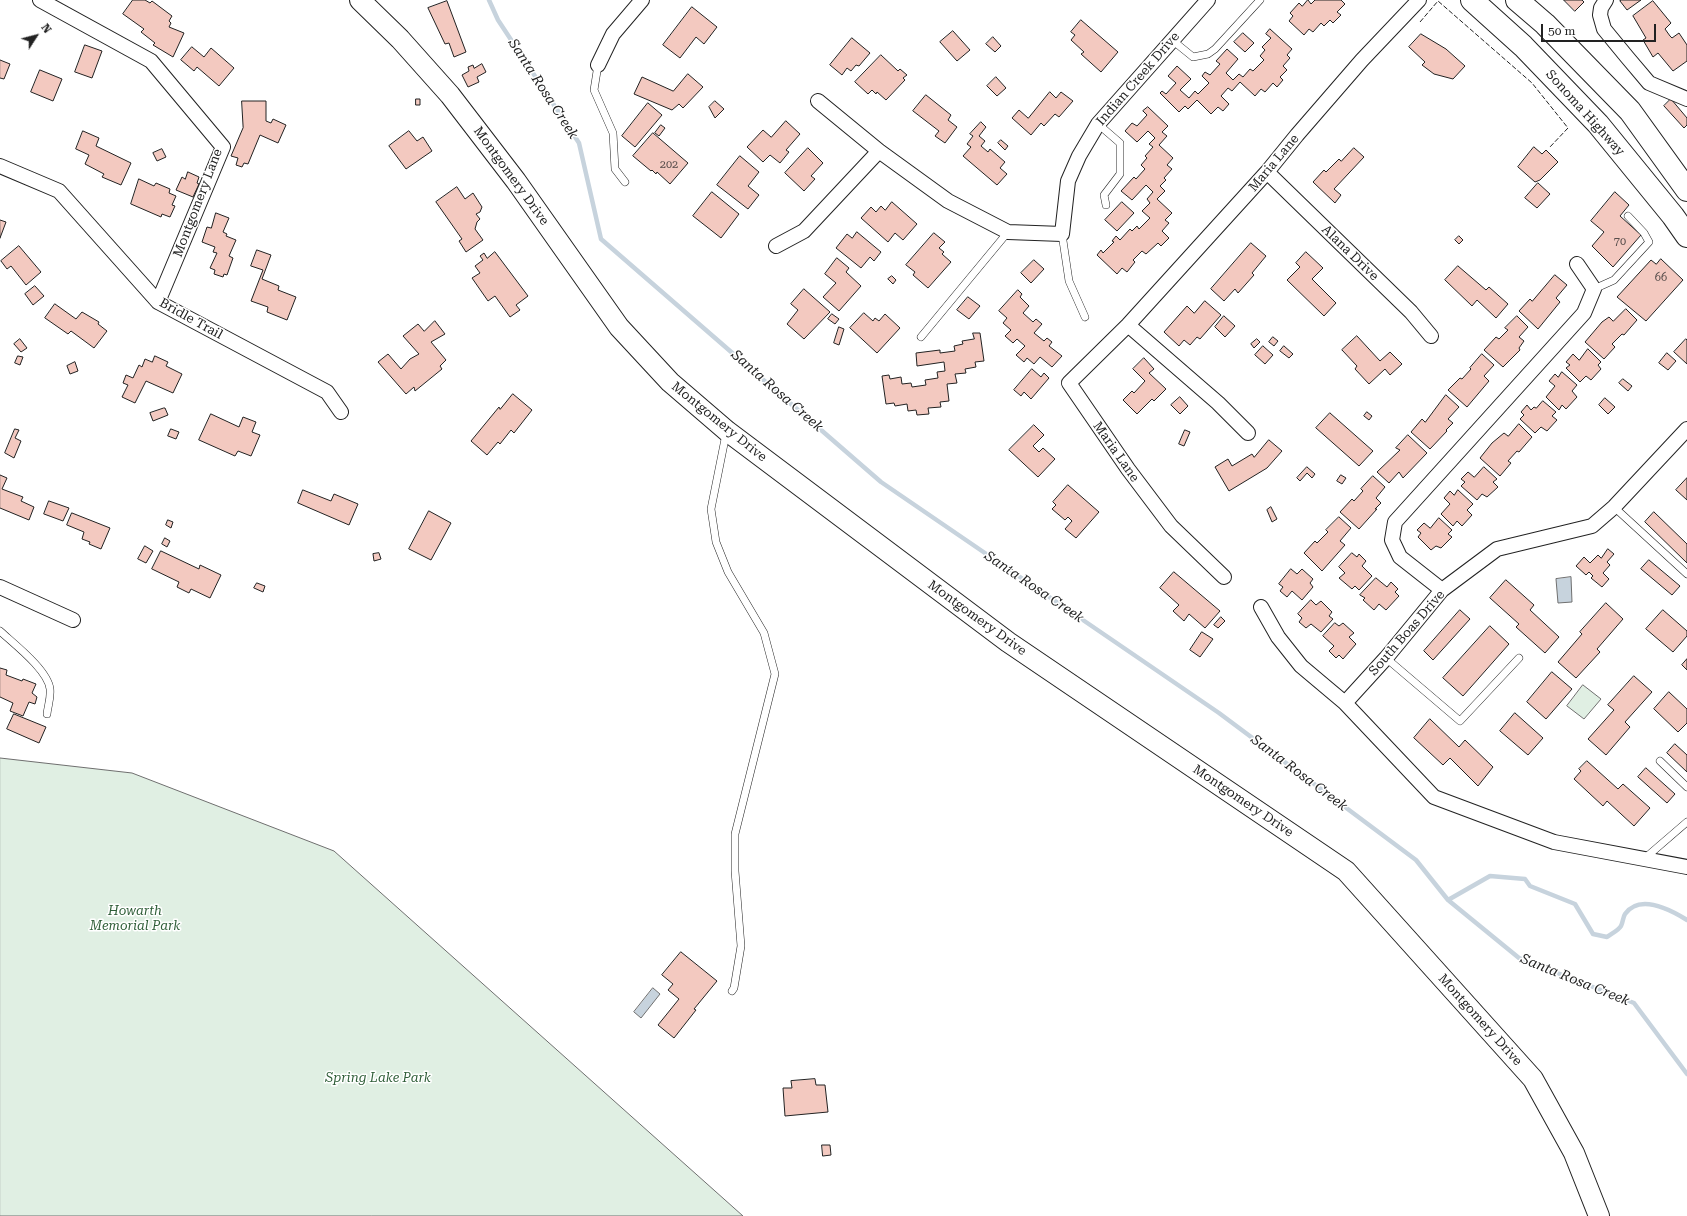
<!DOCTYPE html>
<style>
body{margin:0}
#map{position:relative;width:1687px;height:1216px;overflow:hidden;background:#fff;font-family:"Roboto Serif",serif}
canvas{display:block}
.north{position:absolute;left:16px;top:16px;width:40px;height:40px;-webkit-text-stroke:3px #fff;paint-order:stroke;rotate:54deg;font-size:11px;font-weight:700;line-height:16px;text-align:center;color:#222}
.north::after{content:'';display:block;margin:auto;width:14px;height:18px;background:#222;clip-path:polygon(50% 0,100% 100%,50% 72%,0 100%)}
.scale{position:absolute;left:1541px;top:24px;width:115px;height:18px;box-sizing:border-box;border:2px solid #222;border-top:0;padding-left:5px;font-size:12px;line-height:14px;white-space:nowrap;color:#222;-webkit-text-stroke:3px #fff;paint-order:stroke}
</style>
<div id="map">
<canvas width="1687" height="1216"></canvas>
<div class="north">N</div>
<div class="scale">50 m</div>
</div>
<script>
const ctx = document.querySelector('canvas').getContext('2d');
ctx.lineJoin = 'round';
function paint(path, color) { ctx.fillStyle = color; ctx.fill(path, 'evenodd'); }
function trace(path, color, width, dash) { ctx.strokeStyle = color; ctx.lineWidth = width; ctx.lineCap = dash ? 'butt' : 'round'; ctx.setLineDash(dash || []); ctx.stroke(path); }
function drawText(font, color, halo, rows, align = 'center') {
  ctx.font = font + ' "Roboto Serif",serif'; ctx.lineWidth = 3; ctx.setLineDash([]); ctx.textBaseline = 'middle'; ctx.strokeStyle = halo; ctx.fillStyle = color; for (const [text, x, y, turn = 0] of rows) {
    ctx.save(); ctx.translate(x, y); ctx.rotate((+turn || 0) * Math.PI / 180); ctx.textAlign = isNaN(turn) ? turn : align; if (halo) ctx.strokeText(text, 0, 0); ctx.fillText(text, 0, 0); ctx.restore();
  }
}
const green = new Path2D(`
 M1583 685 1601 699 1584 719 1567 706Z
 M0 758 132 773 334 851 743 1216H0Z`);
paint(green, '#e0efe3');
trace(green, '#6f6f6f', 1);
const water = new Path2D(`
 M1571 577 1572 602 1558 603 1556 579Z
 M653 988 660 994 641 1018 634 1012Z`);
paint(water, '#c7d3dd');
trace(water, '#6f6f6f', 1);
trace(new Path2D(`
 M489 0 498 20 579 143 601 239 881 482 1219 713 1416 860 1448 900 1519 958 1634 1003 1687 1074
 M1448 900 1490 876 1525 879 1530 886 1575 904 1593 934 1607 937C1611 934 1619 930 1621 926 1623 922 1623 917 1625 914 1640 893 1671 910 1687 920`), '#c7d3dd', 4.5);
const building = new Path2D(`
 M133 0H145L150 3 152 1 172 16 169 21 171 23 169 27 184 33 173 57 153 45 155 43 141 32 144 29 123 14Z
 M1308 0 1311 4 1315 0H1341L1345 4 1337 12 1341 15 1333 23 1330 20 1324 26 1321 23 1313 32 1309 29 1304 35 1289 21 1293 16 1290 13 1299 3 1302 6Z
 M1564 0H1582L1584 2 1575 11Z
 M1622 0H1641L1627 10 1620 1Z
 M447 1 466 52 454 57 449 43 445 44 428 8Z
 M1653 1 1671 23 1665 29 1670 36 1672 38 1679 33 1687 45V61L1673 71 1658 53 1653 57 1643 40 1646 38 1633 16Z
 M692 7 717 27 704 44 696 37 680 58 663 45Z
 M1081 20 1118 52 1101 72 1081 54 1084 52 1071 40 1075 35 1071 32Z
 M1270 29 1292 49 1287 55 1290 58 1283 66 1287 70 1280 77 1283 80 1277 87 1273 83 1265 92 1261 89 1255 96 1240 82 1232 91 1228 88 1221 96 1229 104 1223 111 1218 107 1211 114 1197 100 1188 109 1185 106 1179 112 1160 93 1162 91 1166 94 1176 83 1168 76 1177 66 1191 79 1180 90 1189 98 1195 91 1198 94 1209 83 1202 76 1205 72 1210 75 1220 64 1216 61 1227 49 1238 59 1226 73 1233 80 1239 74 1243 77 1250 69 1253 71 1264 60 1260 56 1265 50 1262 47 1271 38 1266 34Z
 M953 31 970 50 957 61 940 42Z
 M1243 33 1254 43 1245 52 1234 42Z
 M1421 34 1446 49 1465 66 1453 79 1434 74 1422 65 1425 62 1409 47Z
 M993 37 1001 46 995 52 986 44Z
 M852 38 870 53 859 66 856 65 851 71 847 68 842 75 830 65Z
 M85 45 102 51 92 78 75 72Z
 M192 47 204 57 211 48 234 68 219 86 197 67 194 71 181 60Z
 M881 55 898 71 900 69 907 75 903 78 905 80 886 100 877 92 876 94 872 90 868 94 855 82Z
 M0 60 10 64 4 79 0 78Z
 M482 64 486 72 477 77 479 82 468 87 462 75 469 71 468 67 473 65 474 68Z
 M40 70 62 79 53 101 31 92Z
 M688 74 703 87 683 108 679 104 672 110 634 94 642 77 673 91Z
 M996 77 1006 88 997 96 987 86Z
 M1050 92 1056 98 1061 92 1073 101 1059 117 1055 114 1044 126 1041 123 1031 135 1012 118 1019 110 1028 118Z
 M926 95 951 115 948 120 957 127 945 143 935 136 939 131 913 111Z
 M416 99H420V105H416Z
 M1671 99 1687 118V125L1684 128 1664 106Z
 M242 101H266V121L271 123 273 119 286 125 278 143 260 135 248 164 244 163 242 167 236 165 238 158 231 156 243 128Z
 M715 101 724 109 715 118 709 107Z
 M648 103 662 115 635 147 622 136Z
 M1148 107 1168 126 1162 132 1167 136 1159 145 1173 158 1167 165 1172 169 1164 178 1166 180 1160 186 1165 191 1157 199 1172 213 1165 220 1169 223 1162 231 1169 238 1161 246 1158 243 1146 254 1142 251 1133 260 1135 262 1127 272 1122 268 1117 274 1097 255 1101 250 1103 253 1114 242 1112 241 1116 236 1120 240 1130 229 1132 231 1137 226 1139 229 1150 218 1142 211 1150 203 1147 199 1153 192 1146 185 1132 200 1121 191 1134 177 1136 179 1145 169 1141 165 1147 158 1145 156 1153 147 1149 144 1155 138 1148 131 1137 142 1125 131 1132 123 1137 126 1147 115 1143 111Z
 M786 121 800 134 786 150 789 152 780 163 770 155 763 162 747 147 763 130 771 137Z
 M981 122 986 127 979 136 985 141 981 146 988 152 990 149 1005 162 1000 168 1007 174 997 185 963 156 971 147 967 144 973 136 970 134Z
 M661 125 665 128 659 136 655 133Z
 M83 131 99 138 96 146 131 163 121 185 102 177 104 174 85 164 89 155 76 149Z
 M409 131 417 141 423 137 432 151 406 169 389 146Z
 M653 133 688 163 670 184 657 172 656 174 652 170 651 171 633 156Z
 M1001 140 1008 146 1005 150 998 143Z
 M1534 147 1542 154 1546 150 1558 162 1540 180 1535 182 1518 167Z
 M808 148 823 163 811 176 815 179 804 191 785 173Z
 M1354 148 1364 157 1334 189 1341 195 1335 203 1313 182 1324 170 1326 172 1339 159 1341 161Z
 M162 149 166 157 157 161 153 153Z
 M740 156 759 172 748 186 759 195 748 209 717 185Z
 M188 172 199 177 197 183 199 184 193 197 176 190 182 177 185 179Z
 M139 179 154 186 156 183 170 189 169 193 176 196 172 205 175 206 170 217 162 214 161 217 131 204Z
 M1538 183 1550 194 1537 208 1525 198Z
 M457 187 465 199 473 193 482 207 480 212 476 214 480 219 477 222 475 229 483 240 466 252 459 241 462 239 436 202Z
 M712 192 739 214 721 238 693 216Z
 M1615 192 1629 205 1620 216 1641 235 1613 267 1592 246 1604 232 1591 221Z
 M892 202 917 224 903 240 895 233 888 242 861 218 871 207 876 212 881 206 885 210Z
 M1122 202 1134 213 1117 231 1105 220Z
 M216 213 229 218 223 232 227 234 226 236 236 240 229 256 233 258 227 275 224 274 223 277 214 274 215 270 210 268 217 253 213 252 215 247 202 242 207 227 211 228Z
 M0 220 6 222 0 238Z
 M857 232 881 252 874 261 870 257 861 268 836 248 847 234 852 238Z
 M934 233 945 242 939 248 944 252 942 254 951 262 928 288 913 275 915 272 906 265Z
 M1459 236 1463 240 1459 244 1455 240Z
 M1251 243 1266 256 1252 273 1254 275 1238 293 1235 289 1224 301 1211 289Z
 M19 246 41 272 26 285 11 266 7 269 1 261Z
 M257 250 271 255 262 279 279 286 278 290 296 297 287 320 267 312 268 307 251 301 263 270 251 266Z
 M495 252 528 296 516 305 520 310 510 317 495 296 488 301 472 278 480 273 475 266 483 260 480 256 484 253 487 258Z
 M1306 252 1323 268 1312 279 1336 303 1324 316 1287 280 1300 267 1296 263Z
 M837 258 849 268 846 272 861 286 839 311 823 297 836 283 825 274Z
 M1661 259 1683 280 1646 321 1617 297 1651 260 1656 264Z
 M1034 260 1044 269 1031 283 1021 273Z
 M1458 266 1486 290 1489 287 1508 304 1496 318 1477 300 1472 306 1445 280Z
 M1555 275 1567 285 1556 298 1560 302 1538 329 1519 311 1530 299 1532 301Z
 M892 276 896 280 893 284 888 279Z
 M35 286 44 296 33 305 25 294Z
 M804 289 830 312 804 339 787 324 798 310 791 304Z
 M1018 290 1022 294 1020 297 1029 306 1023 313 1033 322 1036 319 1042 324 1034 333 1044 341 1047 338 1052 342 1049 346 1062 356 1052 367 1040 357 1034 364 1027 358 1024 362 1016 355 1025 346 1017 339 1013 343 1005 336 1011 330 1003 323 1007 318 999 311Z
 M968 297 980 306 969 319 957 310Z
 M1205 301 1221 315 1200 339 1197 337 1190 345 1184 340 1179 346 1164 332 1187 306 1194 313Z
 M55 304 76 319 82 312 99 322 98 324 107 331 94 348 71 331 68 334 45 318Z
 M1626 309 1637 320 1624 335 1622 334 1612 344 1615 347 1604 359 1585 342 1602 322 1609 317 1613 321Z
 M864 313 873 321 875 318 879 321 885 314 900 328 877 353 850 328Z
 M832 314 839 319 835 324 828 319Z
 M1224 316 1235 326 1225 337 1215 327Z
 M1517 316 1528 327 1519 337 1524 341 1519 348 1520 350 1503 367 1484 350 1496 337 1499 339 1508 330 1505 328Z
 M435 321 445 334 431 342 446 360 440 366 442 369 415 391 414 387 406 394 378 362 388 354 401 369 410 359 419 354 403 336 418 324 424 331Z
 M839 327 844 329 839 345 834 343Z
 M973 333H980L984 361 975 362 976 367 965 369 966 373 955 374 957 383 947 384 949 401 940 402 941 407 928 408 929 414 917 415 916 410 908 411 907 404 895 406 894 403 886 404 882 376 889 375 890 379 901 377 902 384 911 383 912 387 926 385 925 380 938 378 937 372 945 371 944 362 917 366 916 353 940 350V353L955 351 954 346 963 344 962 341 974 339Z
 M1357 336 1380 361 1390 352 1402 364 1390 375 1385 369 1369 384 1355 369 1357 366 1342 350Z
 M1273 337 1278 341 1274 346 1269 342Z
 M20 339 27 348 21 352 14 344Z
 M1257 339 1260 342 1254 348 1251 344Z
 M1686 339 1687 340V364L1674 352Z
 M1263 346 1273 355 1265 364 1255 355Z
 M1284 346 1293 354 1289 358 1280 351Z
 M1588 349 1601 362 1598 365 1601 369 1591 380 1586 376 1580 382 1566 368 1570 365 1566 362 1573 354 1579 360Z
 M1667 353 1676 361 1668 370 1659 363Z
 M1482 354 1494 365 1484 376 1489 381 1467 407 1448 390 1460 378 1462 379 1471 369 1470 368Z
 M18 356 23 357 20 365 15 363Z
 M155 356 168 362 166 366 182 374 173 393 146 381 135 403 122 397 128 385 123 383 126 375 133 378 139 365 142 367 145 359 152 362Z
 M1144 358 1154 369 1149 373 1166 389 1154 401 1152 399 1137 414 1123 400 1132 391 1134 393 1145 381 1133 369Z
 M75 362 78 371 70 374 67 366Z
 M1032 369 1041 377 1044 373 1049 378 1031 399 1024 392 1021 396 1014 390Z
 M1562 372 1577 385 1572 391 1577 397 1566 409 1562 405 1559 410 1546 397 1555 386 1549 381 1555 374 1558 377Z
 M1623 379 1632 386 1628 391 1619 383Z
 M513 394 532 410 514 433 511 430 500 444 498 442 487 455 471 441 499 407 500 409Z
 M1446 395 1459 407 1448 419 1453 423 1446 430 1447 431 1430 449 1411 432 1422 419 1425 422Z
 M1180 397 1188 406 1180 414 1171 405Z
 M1605 398 1615 407 1608 414 1599 405Z
 M1543 401 1556 412 1552 416 1557 420 1547 431 1541 427 1535 433 1520 419 1524 415 1521 412 1527 405 1531 410 1534 407 1536 408Z
 M164 408H165L168 415 153 421 150 413Z
 M1367 412 1372 416 1369 420 1364 416Z
 M1330 413 1373 451 1359 466 1316 428Z
 M211 414 239 427 243 417 256 422 252 432 260 435 251 456 238 451 235 456 199 440Z
 M1519 424 1532 437 1519 452 1517 451 1508 461 1511 463 1500 476 1480 458 1492 443 1504 433 1508 436Z
 M1034 425 1044 435 1033 446 1039 452 1043 448 1055 459 1038 477 1009 450Z
 M15 429 19 430 15 438 21 441 14 458 5 453Z
 M171 429 179 432 176 439 168 436Z
 M1185 430 1190 432 1184 446 1179 444Z
 M1408 435 1427 453 1403 478 1399 472 1389 483 1377 472 1400 450 1396 448Z
 M1269 440 1282 451 1267 468 1229 491 1215 467 1228 459 1232 466 1252 454 1254 457Z
 M1307 467 1315 474 1312 478 1307 473 1300 481 1297 478Z
 M1484 467 1497 479 1493 482 1498 487 1487 497 1482 494 1477 500 1461 486 1465 482 1461 479 1468 472 1474 477Z
 M0 475 7 478 2 489 23 497 21 501 34 507 29 520 0 508Z
 M1341 475 1346 478 1342 484 1337 481Z
 M1373 476 1385 487 1376 498 1381 503 1375 509H1377L1359 529 1340 512 1352 499 1354 501 1363 491 1361 489Z
 M1687 478V500L1676 490Z
 M1068 485 1099 512 1076 538 1065 529 1072 521 1068 517 1065 520 1052 509 1056 505 1053 502Z
 M303 490 331 501 334 494 358 504 349 525 298 503Z
 M1458 490 1473 504 1467 510 1472 515 1462 526 1457 521 1453 526 1441 514 1450 504 1444 498 1450 491 1454 495Z
 M49 501 69 508 63 521 44 514Z
 M1271 507 1277 519 1272 522 1267 510Z
 M429 511 451 523 431 560 409 549Z
 M1654 512 1687 544V563L1645 522Z
 M72 513 110 528 101 549 89 544 90 542 82 539 84 532 67 525Z
 M1339 517 1351 528 1340 541 1345 545 1322 571 1304 553 1315 541 1317 543 1328 532 1326 530Z
 M1439 518 1452 530 1448 534 1452 537 1441 548 1436 546 1431 550 1418 537 1421 533 1417 530 1424 523 1430 528Z
 M168 520 173 522 171 528 166 525Z
 M165 538 170 541 167 547 162 544Z
 M145 546 153 551 146 563 138 559Z
 M1608 549 1614 554 1607 562 1610 565 1603 573 1609 579 1602 587 1591 578 1593 576 1589 572 1586 575 1576 566 1584 557 1590 563 1598 555 1601 558Z
 M161 551 199 569 200 565 221 575 210 598 191 589 189 593 177 587 179 582 152 569Z
 M379 553 381 559 374 561 373 554Z
 M1352 553 1357 557 1359 554 1366 561 1362 566 1372 576 1359 590 1355 586 1352 589 1339 578 1345 573 1339 567Z
 M1649 560 1680 586 1672 595 1641 569Z
 M1291 569 1297 574 1302 569 1313 579 1310 583 1313 587 1302 600 1292 591 1287 597 1280 591 1283 587 1279 584Z
 M1174 572 1220 611 1205 628 1189 614 1184 621 1173 611 1179 605 1160 588Z
 M1376 578 1387 587 1391 582 1398 589 1395 592 1399 596 1386 610 1379 604 1374 610 1363 600 1365 598 1360 595Z
 M1506 580 1534 605 1530 610 1559 637 1545 653 1516 627 1519 624 1490 598Z
 M257 583 265 586 263 592 254 588Z
 M1311 600 1316 605 1321 601 1332 612 1329 616 1333 619 1321 632 1311 624 1306 628 1299 622 1302 618 1298 614Z
 M1606 603 1623 619 1597 649 1600 652 1576 678 1558 662 1582 634 1580 632Z
 M1460 610 1470 619 1433 660 1424 651Z
 M1663 610 1687 631V636L1673 652 1646 629Z
 M1221 617 1225 621 1218 628 1214 625Z
 M1335 623 1339 626 1343 623 1354 633 1349 637 1356 644 1343 659 1339 655 1336 658 1329 651 1334 646 1323 636Z
 M1490 626 1509 644 1463 696 1443 678Z
 M1202 632 1213 639 1200 657 1190 650Z
 M1687 659V670L1682 665Z
 M0 668 7 670 6 675 22 681 23 679 36 684 32 693 37 697 35 704 29 702 23 716 10 711 13 703 0 697Z
 M1552 672 1572 689 1546 719 1527 702Z
 M1634 676 1652 692 1625 722 1630 727 1606 755 1588 739 1614 710 1608 705Z
 M1669 692 1687 709V723L1678 732 1654 709Z
 M1515 713 1543 738 1528 755 1500 731Z
 M14 714 46 727 39 743 7 729Z
 M1430 719 1459 747 1465 740 1493 767 1478 786 1450 758 1443 765 1414 738Z
 M1675 744 1687 755V772L1667 753Z
 M1587 761 1618 789 1623 784 1650 808 1634 826 1607 801 1603 806 1574 779 1581 771 1579 769Z
 M1646 768 1675 794 1667 803 1638 777Z
 M681 952 717 981 694 1009 696 1010 674 1038 658 1025 679 999 668 990 673 984 662 975Z
 M815 1079 816 1085H825L828 1112 785 1116 783 1088H792L791 1081Z
 M822 1145H830L831 1155 823 1156Z`);
paint(building, '#f3c9c0');
trace(building, '#222', 1);
const lane = new Path2D(`
 M1172 40 1193 57 1208 54 1215 49 1260 0
 M598 65 594 90 613 133 615 169 625 182
 M1098 124 1120 143V174L1104 195 1106 205
 M1062 234 1069 281 1085 317
 M1594 289 1614 280 1649 242 1644 233 1628 216
 M921 337 1008 232
 M726 434 711 509 716 542 728 572 764 633 775 674 735 834V871L741 946 734 988 732 991
 M1614 507 1687 574
 M0 631C14 644 48 670 50 689 51 698 48 705 47 714
 M1386 658 1460 721 1519 658
 M1660 761 1687 787
 M1644 859 1687 822`);
const street = new Path2D(`
 M40 0 151 61 223 147 158 302
 M1606 0 1601 8 1600 15 1604 29 1627 57 1649 83 1687 99
 M598 65 613 34 642 0
 M818 101 879 151 948 201 1008 232 1062 234 1068 181 1079 156 1098 124 1208 0
 M0 166 59 191 158 302 327 392 341 412
 M1267 172 1411 312 1431 336
 M776 246 804 231 879 151
 M1128 325 1218 403 1248 433
 M1224 577 1171 526 1128 469 1069 383 1128 325 1267 172 1297 135 1362 60 1419 0
 M0 587 73 620
 M1442 590 1400 557 1392 540 1395 522 1584 313 1594 289 1577 264
 M1261 607 1278 637 1301 666 1345 703 1434 797 1554 842 1687 867
 M1345 703 1386 658 1442 590 1497 549 1592 526 1614 507 1687 429`);
const secondary = new Path2D(`
 M360 0 400 39 450 95 516 181 619 327 670 382 727 431 1008 642 1346 871 1533 1079 1574 1153 1599 1216`);
const primary = new Path2D(`
 M1472 0 1523 46 1598 124 1673 216 1687 236
 M1517 0 1545 24 1630 111 1687 190`);
trace(lane, '#222', 8);
trace(street, '#222', 16);
trace(secondary, '#222', 22);
trace(primary, '#222', 24);
trace(lane, '#fff', 7);
trace(street, '#fff', 14);
trace(secondary, '#fff', 20);
trace(primary, '#fff', 22);
trace(new Path2D(`
 M1420 22 1438 1 1532 83 1568 128 1549 148`), '#222', 1, [5, 2]);
drawText('11px', '#564c4a', null, [
 ["202",669,165],
 ["70",1620,242],
 ["66",1661,278]
]);
drawText('13px', '#222', '#fff', [
 ["Indian Creek Drive",1138,79,-49],
 ["Sonoma Highway",1585,113,48],
 ["Maria Lane",1274,163,-50],
 ["Montgomery Drive",511,176,54],
 ["Montgomery Lane",198,203,-69],
 ["Alana Drive",1350,253,44],
 ["Bridle Trail",191,319,29],
 ["Montgomery Drive",719,422,39],
 ["Maria Lane",1116,452,55],
 ["Montgomery Drive",977,618,36],
 ["South Boas Drive",1407,633,-49],
 ["Montgomery Drive",1243,801,34],
 ["Montgomery Drive",1480,1020,48]
]);
drawText('italic 13px', '#2f5e38', '#fff', [
 ["Howarth",135,911],
 ["Memorial Park",135,926],
 ["Spring Lake Park",378,1078]
]);
drawText('italic 14px', '#222', '#fff', [
 ["Santa Rosa Creek",543,89,57],
 ["Santa Rosa Creek",777,391,41],
 ["Santa Rosa Creek",1034,587,34],
 ["Santa Rosa Creek",1299,773,37],
 ["Santa Rosa Creek",1575,980,22]
]);
</script>
